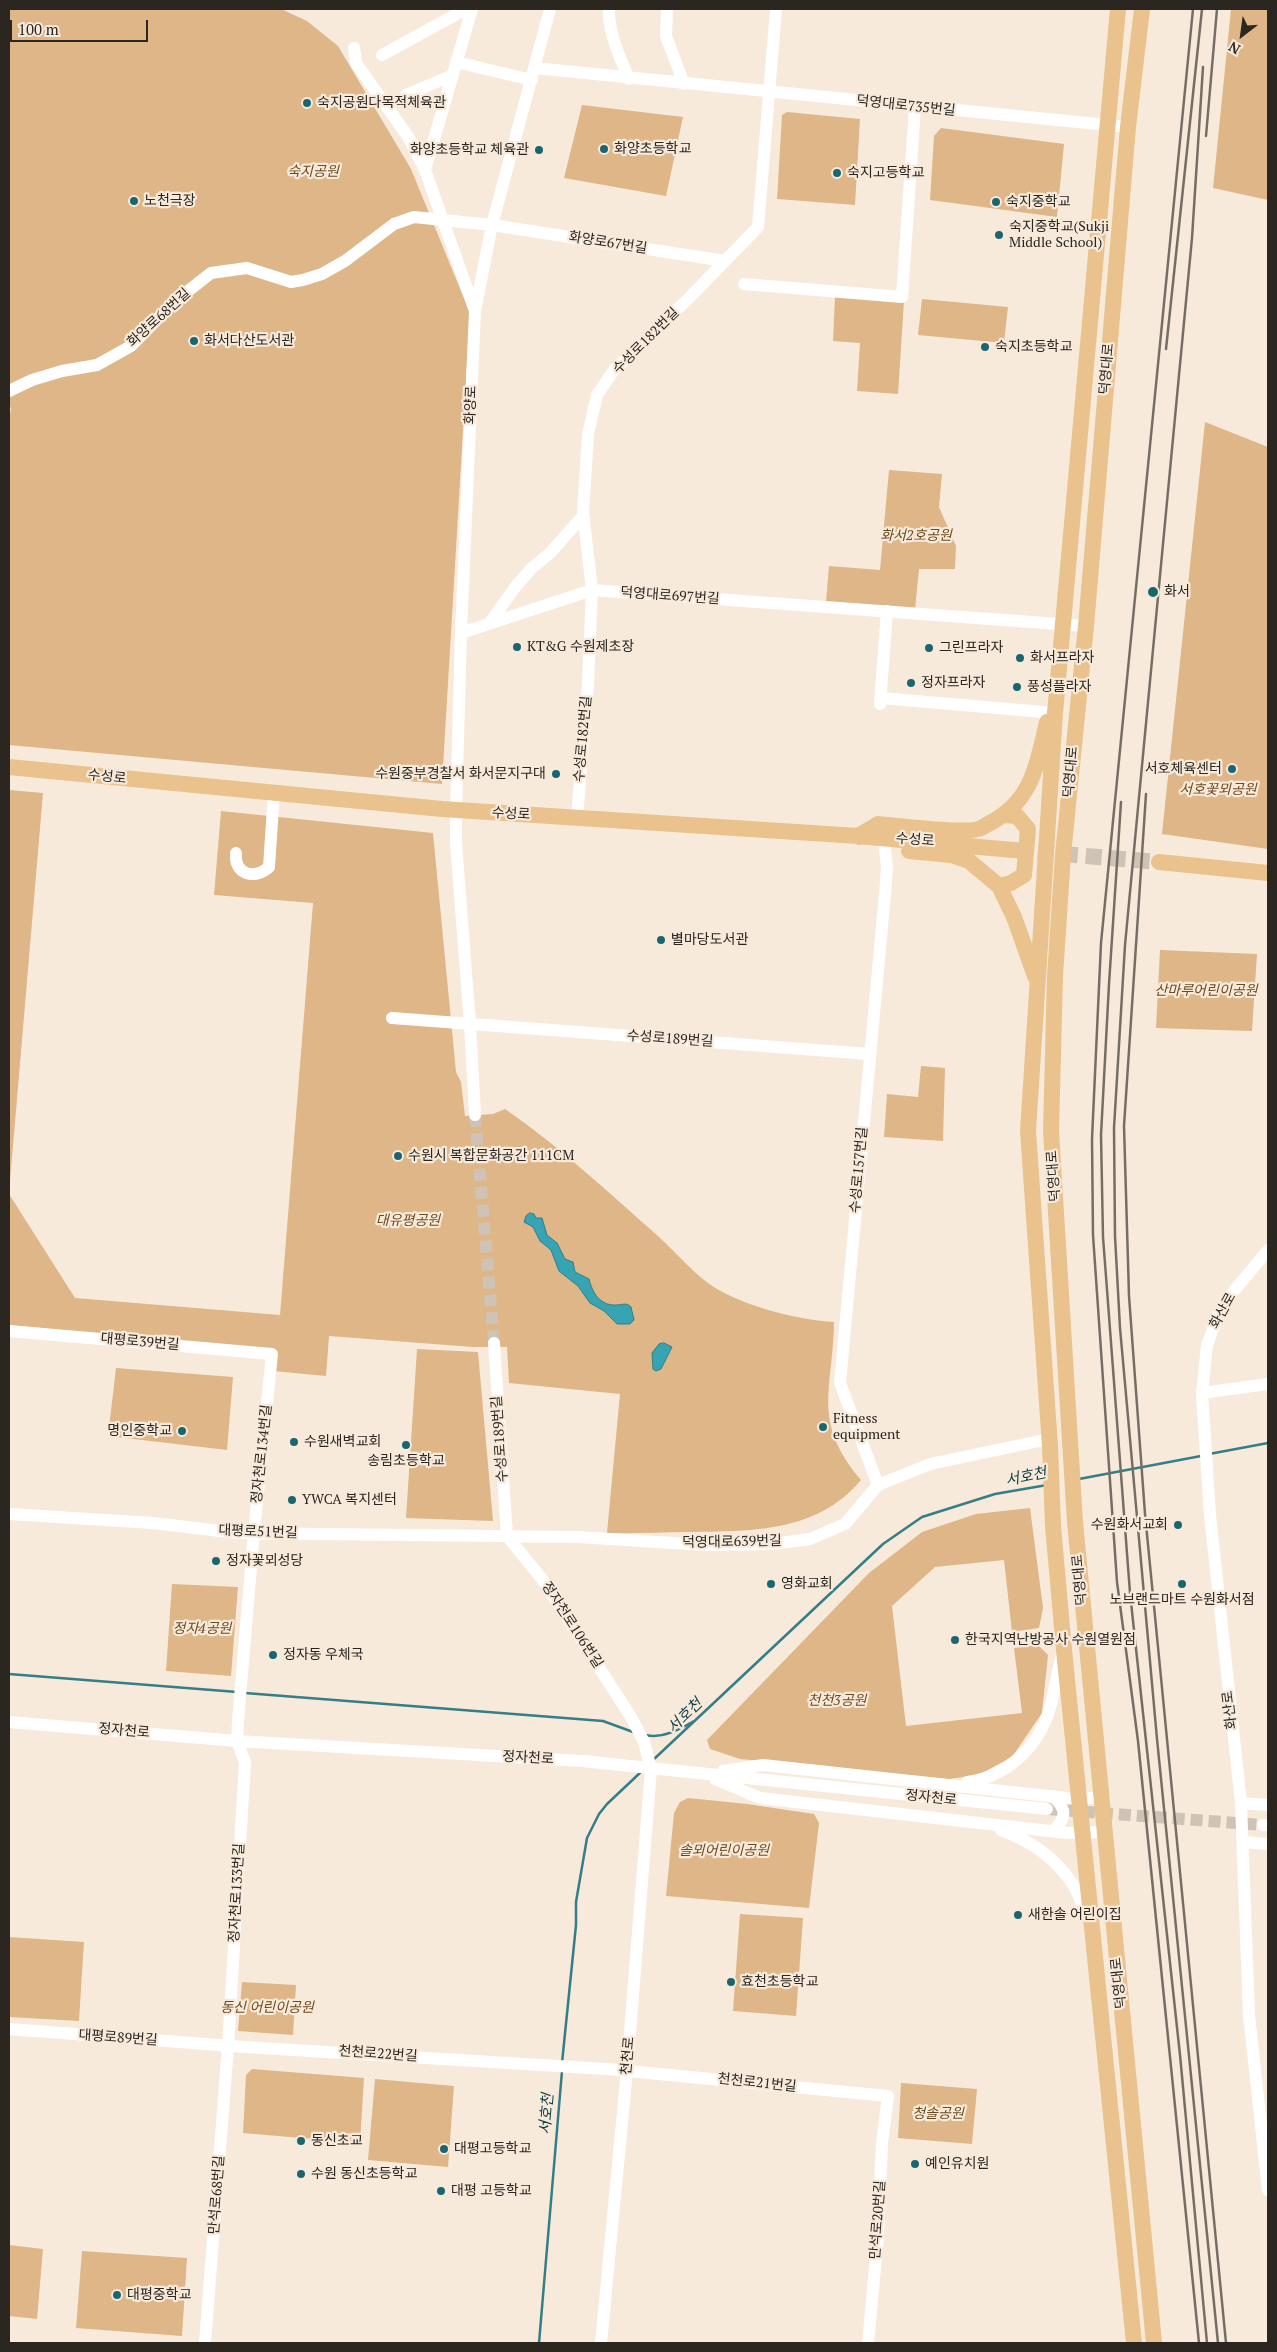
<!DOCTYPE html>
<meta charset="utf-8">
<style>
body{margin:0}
#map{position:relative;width:1277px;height:2352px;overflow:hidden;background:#f8eadb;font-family:"PT Serif",serif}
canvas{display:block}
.frame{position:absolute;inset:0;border:10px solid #2b2620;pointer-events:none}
.north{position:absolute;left:1217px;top:10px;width:50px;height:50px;-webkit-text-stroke:4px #f8eadb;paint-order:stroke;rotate:210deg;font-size:14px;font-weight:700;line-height:20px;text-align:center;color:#2b2620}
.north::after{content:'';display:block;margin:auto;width:18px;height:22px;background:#2b2620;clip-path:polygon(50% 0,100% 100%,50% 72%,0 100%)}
.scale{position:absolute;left:10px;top:20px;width:138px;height:22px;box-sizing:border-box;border:2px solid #2b2620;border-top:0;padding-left:6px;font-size:15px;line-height:18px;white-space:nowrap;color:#2b2620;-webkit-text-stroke:4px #f8eadb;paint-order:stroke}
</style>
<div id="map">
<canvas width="1277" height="2352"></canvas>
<div class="frame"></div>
<div class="north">N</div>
<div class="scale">100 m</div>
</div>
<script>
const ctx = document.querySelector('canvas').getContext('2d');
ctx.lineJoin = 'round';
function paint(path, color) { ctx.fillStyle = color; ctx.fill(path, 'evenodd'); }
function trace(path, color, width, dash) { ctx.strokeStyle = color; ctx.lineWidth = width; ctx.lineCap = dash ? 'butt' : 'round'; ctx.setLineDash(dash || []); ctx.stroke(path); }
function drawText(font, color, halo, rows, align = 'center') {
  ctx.font = font + ' "PT Serif","Noto Sans KR",serif'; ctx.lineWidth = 4.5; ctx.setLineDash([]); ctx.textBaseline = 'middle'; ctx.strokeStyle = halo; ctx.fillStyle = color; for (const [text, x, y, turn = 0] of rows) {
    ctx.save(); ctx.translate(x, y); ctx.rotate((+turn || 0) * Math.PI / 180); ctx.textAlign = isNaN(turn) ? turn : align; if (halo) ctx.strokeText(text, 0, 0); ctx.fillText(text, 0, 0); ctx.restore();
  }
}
paint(new Path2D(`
 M9 9H281L307 21 338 46 411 169 470 313 442 784 9 745V420L11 409 9 403Z
 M1231 9H1268V200L1213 188Z
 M582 105 683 117 666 196 564 178Z
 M787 112 860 119 855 205 777 199 782 115Z
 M941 128 1064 144 1057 217 930 200 934 136Z
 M835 296 904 301 898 394 857 391 860 343 833 341Z
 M922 299 1008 307 1004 343 918 335Z
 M1205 422 1268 447V849L1162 834Z
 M889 470 942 474 939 507 956 546 955 569H919L915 610 826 602 829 566 880 570Z
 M9 790 43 793 9 1193Z
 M221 811 433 833 456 1072 461 1082 465 1116 493 1114 505 1109C559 1146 608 1192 658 1236 677 1253 695 1276 717 1289 748 1307 798 1320 834 1322 833 1390 811 1421 861 1480 817 1533 751 1531 688 1532 661 1532 634 1534 607 1533L620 1394 509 1383 507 1347H473L329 1336 326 1376 273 1371 275 1352 9 1325V1194L75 1298 280 1315 313 903 214 895Z
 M1160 950 1257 954 1252 1031 1156 1028Z
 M921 1066 945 1068 943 1141 884 1137 887 1094 918 1097Z
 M417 1349 478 1352 493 1521 406 1518Z
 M116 1368 233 1377 227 1450 108 1436Z
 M1030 1508 1043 1608 1039 1628 1012 1632 1004 1560 935 1567 892 1606 906 1726 1022 1713 1014 1648 1038 1645 1048 1655 1042 1713 1012 1757 978 1775 949 1779 740 1759 710 1749 707 1740 869 1573 922 1532 976 1514Z
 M172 1584 238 1587 231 1676 166 1671Z
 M688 1798 747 1804 814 1814 819 1823 809 1908 666 1896 674 1813 680 1802Z
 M740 1914 803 1918 796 2016 733 2011Z
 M9 1937 84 1942 79 2021 9 2017Z
 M242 1982 296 1985 293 2035 238 2031Z
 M252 2069 364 2078 360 2143 243 2133 246 2075Z
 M375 2079 454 2086 448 2167 368 2160Z
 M901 2083 977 2089 972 2144 898 2138Z
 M9 2245 43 2249 37 2319 9 2316Z
 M82 2251 187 2258 182 2336 76 2328Z`), '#deb688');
const water = new Path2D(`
 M530 1213 534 1214 536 1218H542L547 1235 557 1243 565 1259 573 1262 575 1272 589 1279C592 1292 600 1306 616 1305 623 1305 626 1302 631 1307L634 1320 630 1324H617L604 1311 590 1303 578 1286 559 1271 551 1250 540 1241 533 1227 524 1222 526 1216Z
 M664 1343 672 1347 661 1369 656 1371 653 1369 652 1353 659 1344Z`);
paint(water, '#36a4b3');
trace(water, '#337e87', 1);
trace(new Path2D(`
 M1209 1454 1268 1443
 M1079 1479 1201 1456
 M9 1674 237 1692
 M245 1693 603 1721 633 1732
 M646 1735C663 1739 680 1729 694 1721
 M653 1760 883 1544 922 1517 995 1494 1047 1485
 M562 2063 576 1925V1902L587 1838 599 1814 607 1804 642 1771
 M539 2343 562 2071`), '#337e87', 2.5);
trace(new Path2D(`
 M475 1115 494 1343
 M1047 1809 1263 1825`), '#cfc3b6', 12, [12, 6]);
trace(new Path2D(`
 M1014 850 1159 862`), '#cfc3b6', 16, [16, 8]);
trace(new Path2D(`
 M609 9C608 33 620 57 629 79
 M667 9 666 36 684 84
 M354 48 356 63 409 138 425 170 475 311
 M382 55 466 9
 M456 62 532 80
 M535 68 1128 127
 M406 95 453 75
 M425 170 472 9
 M744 284 902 297 915 107
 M9 391 32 380 62 371 97 365 131 346 174 302 211 273 247 268 291 282 303 280 322 274 345 261 394 224 414 217 492 225 725 261
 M489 624 516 586 532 568 550 553 583 516
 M461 633 592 590 1086 626
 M881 698 1055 713
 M880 704 887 611
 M577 818 588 684 592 590 583 512 588 434 597 395 614 370 689 298 758 227 776 9
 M236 853C234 875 255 880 269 867L274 793
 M392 1018 869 1054
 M475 1115 470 1024 456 843V810L461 633 475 311 492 225 550 9
 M1268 1250 1228 1298 1219 1313 1207 1345 1202 1393 1210 1515 1241 1803 1249 2015 1268 2190
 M9 1331 272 1354 254 1532 238 1721 237 1741 245 1762 228 2046 205 2343
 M494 1343 507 1536
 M1202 1393 1268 1384
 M878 1485 840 1383 885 894 887 867 885 849
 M9 1514 153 1523 237 1533 578 1537 704 1545 772 1544 810 1539 845 1524 878 1485 930 1464 1049 1439
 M507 1536 542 1579 631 1717 644 1742 651 1769 627 2070 601 2343
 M9 1722 237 1741 582 1761 1047 1809
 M723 1771 763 1765 1067 1798H1101
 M715 1779 760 1798 1067 1833 1104 1832
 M967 1782C1004 1778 1036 1749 1048 1714 1055 1695 1056 1674 1062 1655
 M1053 1796C1067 1810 1067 1817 1053 1831
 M1241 1803 1268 1805
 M1263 1825H1268
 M1001 1830C1029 1840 1055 1858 1072 1883 1079 1894 1083 1907 1089 1919
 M1243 1842 1268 1844
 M9 2029 245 2047 607 2069 888 2096 882 2143 878 2236 868 2343`), '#fff', 12);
trace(new Path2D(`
 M1118 9 1055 713 1028 1131 1050 1446 1053 1526 1064 1650 1134 2343
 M1142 9 1128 127 1086 626 1063 855 1055 976 1051 1131 1075 1522 1154 2343
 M9 767 442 809 858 836 1013 850
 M860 837 858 836 878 824C898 826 963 834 978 829 983 828 987 824 992 822 1033 799 1037 764 1047 722
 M909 851 951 855 969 861 999 886 1014 917 1035 976
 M1159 862 1268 873
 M999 886 1011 883 1024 875 1028 829 1017 816 1004 815`), '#eac28d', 16);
trace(new Path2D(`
 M1193 9 1101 943 1092 1139 1093 1235 1117 1582 1138 1741 1199 2343
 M1203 67 1192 238 1125 945 1114 1128 1115 1236 1120 1328 1157 1739 1218 2343
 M1206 136 1217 9
 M1166 349 1202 9
 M1146 794 1124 1126 1129 1296 1145 1514 1226 2343
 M1121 802 1109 984 1101 1135 1103 1237 1130 1593 1180 2055 1207 2343`), '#766e64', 2.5);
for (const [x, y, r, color] of [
 [307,103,5,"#1a6670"],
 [604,149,5,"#1a6670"],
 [539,150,5,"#1a6670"],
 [837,173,5,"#1a6670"],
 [134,201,5,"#1a6670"],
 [996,202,5,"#1a6670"],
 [999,235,5,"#1a6670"],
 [194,341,5,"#1a6670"],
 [985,347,5,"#1a6670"],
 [1153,592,6,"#1a6670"],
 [517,647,5,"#1a6670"],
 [929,648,5,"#1a6670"],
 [1020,658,5,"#1a6670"],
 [911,683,5,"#1a6670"],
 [1017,687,5,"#1a6670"],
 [1232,769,5,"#1a6670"],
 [556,774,5,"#1a6670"],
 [661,940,5,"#1a6670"],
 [398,1156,5,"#1a6670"],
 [823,1427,5,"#1a6670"],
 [182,1431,5,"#1a6670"],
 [294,1442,5,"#1a6670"],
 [406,1445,5,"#1a6670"],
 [292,1500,5,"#1a6670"],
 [1178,1525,5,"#1a6670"],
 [216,1561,5,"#1a6670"],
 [771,1584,5,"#1a6670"],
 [1182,1584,5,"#1a6670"],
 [955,1640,5,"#1a6670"],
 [273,1655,5,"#1a6670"],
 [1018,1915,5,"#1a6670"],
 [731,1982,5,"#1a6670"],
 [301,2141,5,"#1a6670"],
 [444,2149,5,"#1a6670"],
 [915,2164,5,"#1a6670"],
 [301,2174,5,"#1a6670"],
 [441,2191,5,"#1a6670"],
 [117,2295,5,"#1a6670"]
]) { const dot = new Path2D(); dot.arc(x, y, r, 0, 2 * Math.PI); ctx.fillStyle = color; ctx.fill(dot); trace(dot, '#f8eadb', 2); }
drawText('14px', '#2b2620', '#f8eadb', [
 ["숙지공원다목적체육관",317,103],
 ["화양초등학교",614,149],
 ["화양초등학교 체육관",529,150,"right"],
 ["숙지고등학교",847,173],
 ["노천극장",144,201],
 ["숙지중학교",1006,202],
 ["숙지중학교(Sukji",1009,227],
 ["Middle School)",1009,243],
 ["화서다산도서관",204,341],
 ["숙지초등학교",995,347],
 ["화서",1164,592],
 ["KT&G 수원제초장",527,647],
 ["그린프라자",939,648],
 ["화서프라자",1030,658],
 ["정자프라자",921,683],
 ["풍성플라자",1027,687],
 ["서호체육센터",1222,769,"right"],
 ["수원중부경찰서 화서문지구대",546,774,"right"],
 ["별마당도서관",671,940],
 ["수원시 복합문화공간 111CM",408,1156],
 ["Fitness",833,1419],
 ["equipment",833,1435],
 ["명인중학교",172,1431,"right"],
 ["수원새벽교회",304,1442],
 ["송림초등학교",406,1461,"center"],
 ["YWCA 복지센터",302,1500],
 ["수원화서교회",1168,1525,"right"],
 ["정자꽃뫼성당",226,1561],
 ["영화교회",781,1584],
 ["노브랜드마트 수원화서점",1182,1600,"center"],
 ["한국지역난방공사 수원열원점",965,1640],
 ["정자동 우체국",283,1655],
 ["새한솔 어린이집",1028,1915],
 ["효천초등학교",741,1982],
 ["동신초교",311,2141],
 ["대평고등학교",454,2149],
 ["예인유치원",925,2164],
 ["수원 동신초등학교",311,2174],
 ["대평 고등학교",451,2191],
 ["대평중학교",127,2295]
], 'left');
drawText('14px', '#2b2620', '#f8eadb', [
 ["덕영대로735번길",906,106,6],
 ["화양로67번길",608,243,9],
 ["화양로68번길",159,318,-42],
 ["수성로182번길",646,341,-45],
 ["덕영대로",1107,369,-85],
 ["화양로",471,405,-88],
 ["덕영대로697번길",670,596,4],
 ["수성로182번길",583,739,-85],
 ["덕영대로",1071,772,-85],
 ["수성로",107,777,6],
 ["수성로",511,814,3],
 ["수성로",915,840,4],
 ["수성로189번길",670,1039,4],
 ["수성로157번길",859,1170,-85],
 ["덕영대로",1054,1176,-94],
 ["화산로",1223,1311,-61],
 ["대평로39번길",140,1342,5],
 ["수성로189번길",500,1439,-94],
 ["정자천로134번길",262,1454,-84],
 ["대평로51번길",258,1532,2],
 ["덕영대로639번길",732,1542,-1],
 ["덕영대로",1080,1580,-95],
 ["정자천로106번길",572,1625,57],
 ["화산로",1230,1710,-97],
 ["정자천로",124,1731,5],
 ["정자천로",528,1758,3],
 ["정자천로",931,1798,6],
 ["정자천로133번길",237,1893,-87],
 ["덕영대로",1119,1983,-96],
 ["대평로89번길",118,2038,4],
 ["천천로22번길",378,2054,4],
 ["천천로",628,2056,-85],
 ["천천로21번길",757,2083,6],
 ["만석로68번길",217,2195,-86],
 ["만석로20번길",878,2220,-86]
]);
drawText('italic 14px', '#6d4a1c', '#f8eadb', [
 ["숙지공원",313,172],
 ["화서2호공원",916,536],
 ["서호꽃뫼공원",1218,790],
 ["산마루어린이공원",1206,991],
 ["대유평공원",408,1221],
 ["정자4공원",202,1629],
 ["천천3공원",837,1701],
 ["솔뫼어린이공원",724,1851],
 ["동신 어린이공원",267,2008],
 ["청솔공원",938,2114]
]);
drawText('italic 15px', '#0b3d44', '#f8eadb', [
 ["서호천",1026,1477,-11],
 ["서호천",685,1716,-44],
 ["서호천",547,2114,-85]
]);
</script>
